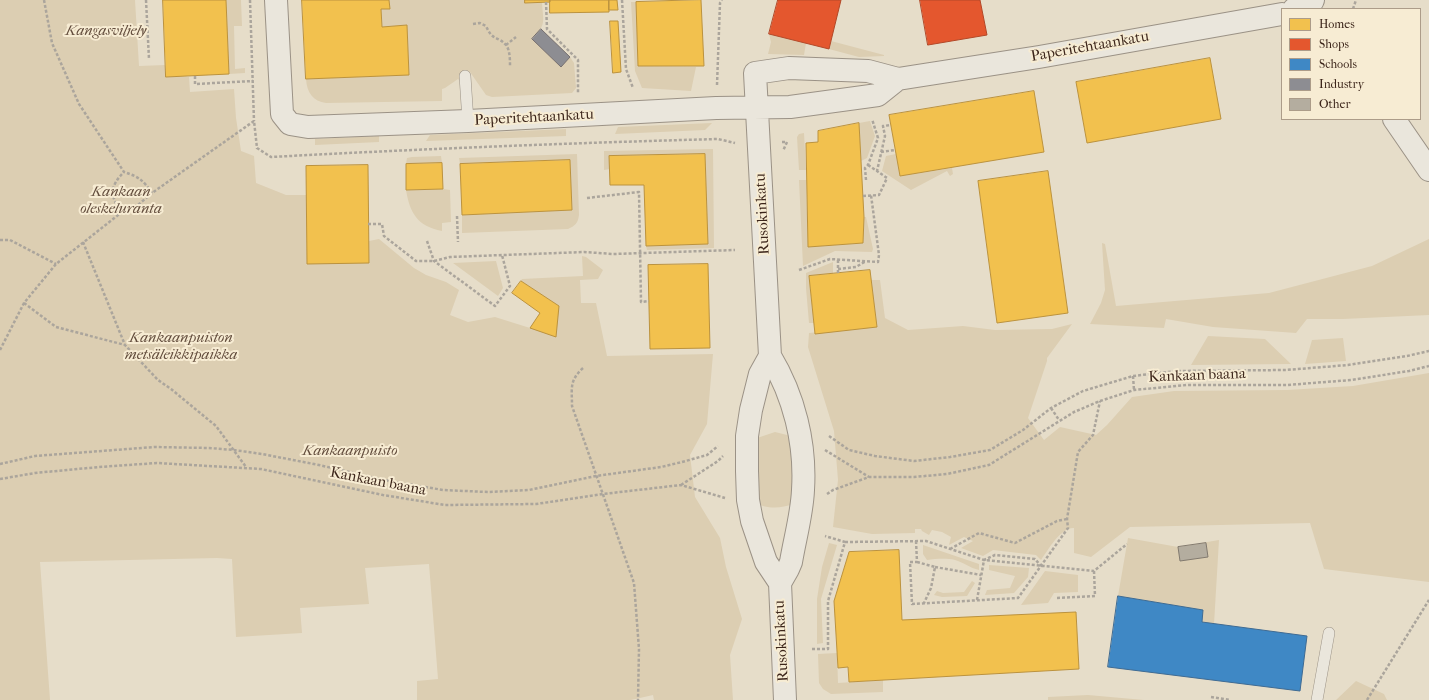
<!DOCTYPE html>
<meta charset="utf-8">
<style>
body{margin:0}
#map{position:relative;width:1429px;height:700px;overflow:hidden;background:#e6ddc9;font-family:"IM FELL French Canon",serif}
canvas{display:block}
.legend{position:absolute;left:1281px;top:8px;width:140px;height:112px;box-sizing:border-box;background:#f7ecd3;border:1px solid #ac9c89;margin:0;padding:5px 7px;list-style:none;font-size:12px;color:#3c251a}
.legend li{display:flex;align-items:center;gap:8px;height:20px}
.legend b{width:20px;border:1px solid #ac9c89}
</style>
<div id="map">
<canvas width="1429" height="700"></canvas>
<ul class="legend">
<li><b style="height:11px;background:#f2c14e"></b>Homes</li>
<li><b style="height:11px;background:#e4572e"></b>Shops</li>
<li><b style="height:11px;background:#3f88c5"></b>Schools</li>
<li><b style="height:11px;background:#8d8d92"></b>Industry</li>
<li><b style="height:11px;background:#b4ad9f"></b>Other</li>
</ul>
</div>
<script>
const ctx = document.querySelector('canvas').getContext('2d');
ctx.lineJoin = 'round';
function paint(path, color) { ctx.fillStyle = color; ctx.fill(path, 'evenodd'); }
function trace(path, color, width, dash) { ctx.strokeStyle = color; ctx.lineWidth = width; ctx.lineCap = dash ? 'butt' : 'round'; ctx.setLineDash(dash || []); ctx.stroke(path); }
function drawText(font, color, halo, rows, align = 'center') {
  ctx.font = font + ' "IM FELL French Canon",serif'; ctx.lineWidth = 4; ctx.setLineDash([]); ctx.textBaseline = 'middle'; ctx.strokeStyle = halo; ctx.fillStyle = color; for (const [text, x, y, turn = 0] of rows) {
    ctx.save(); ctx.translate(x, y); ctx.rotate((+turn || 0) * Math.PI / 180); ctx.textAlign = isNaN(turn) ? turn : align; if (halo) ctx.strokeText(text, 0, 0); ctx.fillText(text, 0, 0); ctx.restore();
  }
}
paint(new Path2D(`
 M0 0H135L139 66 165 65 166 77H189L190 92 234 89 236 118 241 151 254 156 256 183 286 195H306L307 264 369 241 379 239 414 268 426 275 446 282 459 290 450 315 468 322 495 317 530 328 559 306 521 281 522 279 583 276 582 256 586 257 603 270 598 279 580 280 581 303H596L607 356 713 354 707 424 690 455 695 497 720 538 726 567 742 619 730 655 733 700H654L653 695 631 700H417V681L438 679 429 564 365 568 369 604 300 608 302 633 236 637 232 559 217 558 40 562 50 700H0Z
 M226 0H241L242 26H234L235 69 245 68V73L229 74Z
 M389 0H525V3L542 2C543 22 547 24 532 39L561 67 570 57 574 63 576 88 572 93 492 97 486 95 470 72 460 81 458 79 445 88 442 89V101L326 103C313 101 307 93 306 79L409 75 407 25 382 27 381 9H390Z
 M631 2H636L638 66 696 67 691 91 642 88 635 71Z
 M769 34 806 43 804 55 768 54 771 42Z
 M831 41 884 55V56L859 57 829 49Z
 M870 121 875 136 867 158 861 161 859 123Z
 M712 123 705 130 615 134 618 127Z
 M566 129V136L426 141 430 135Z
 M804 133 806 170H799L797 137 799 134Z
 M379 136V142L315 145V139Z
 M713 149 714 248 647 250 646 246 708 244 705 154 610 156V169L604 170V151Z
 M577 154 579 215C578 223 575 226 568 229L462 233V215L572 210 570 160 460 164 459 158Z
 M896 154 900 176 952 168 953 174 950 176 947 171 911 190 882 171 886 156Z
 M441 156 442 163 406 164 407 158 412 157Z
 M799 180H806L808 247 863 243 864 217H866L873 249 872 252 835 251 803 266Z
 M443 189 450 190 451 222 442 223V231C417 226 410 213 406 190Z
 M1429 239V315L1343 319H1307L1296 333 1213 327 1166 319 1164 328 1090 324 1101 303 1105 290 1102 243 1105 244 1116 306 1269 293 1372 266Z
 M496 261 503 288 498 296 453 263Z
 M833 262V274L809 277 814 323H809L806 288V273Z
 M871 280H880L885 318 908 330 963 326 995 330 1052 329 1072 324 1047 358V361L1028 418 1044 440 1060 427 1096 435 1107 425 1132 397 1174 391 1287 390 1353 386 1429 373V582L1324 569 1310 523 1130 527 1091 557 1074 553V528C1061 527 1048 550 1041 560L1036 555 993 550 983 556 961 548 973 541 964 537 949 545 951 537 942 532 932 530 929 535 922 531 921 529H915V533L872 534 833 527 838 480 834 431 808 347 809 333 877 327Z
 M1208 336 1265 339 1291 364 1191 365Z
 M1343 338 1346 361 1305 364 1312 340Z
 M775 432 791 436 794 469 793 504C782 508 772 509 760 505L757 473V438Z
 M1128 538 1178 547 1219 540 1214 624 1202 622 1203 610 1118 596Z
 M829 543 837 545 821 599 823 643 817 644V599L822 567Z
 M923 545 979 564V570C970 568 963 562 955 560 946 558 936 559 927 560L923 554Z
 M989 565 1029 568 1028 577 1014 593 985 595 987 590 1010 588 1015 576 989 570Z
 M1045 571 1078 575V592L1054 593 1048 603 1021 605Z
 M972 581 975 583 967 596 942 597 934 595 937 591 943 593 964 592Z
 M837 653 838 683 883 680V692L831 694 823 689 819 683 818 654Z
 M1356 681 1384 694 1387 700H1336Z
 M1088 695 1144 700H1048V697Z`), '#dcceb2');
const homes = new Path2D(`
 M163 0H226L229 74 166 77Z
 M302 0H389L390 9H381L382 27 407 25 409 75 306 79Z
 M525 0H550V2L525 3Z
 M550 0H609V12L550 13Z
 M609 0H617L618 10H609Z
 M701 0 704 66H638L636 2Z
 M610 21H618L621 72 613 73Z
 M1210 58 1221 119 1087 143 1076 82Z
 M1034 91 1044 152 900 176 889 115Z
 M859 123 864 217 863 243 808 247 806 143 818 142V131Z
 M705 154 708 244 646 246 644 185H610L609 156Z
 M570 160 572 210 462 215 460 164Z
 M442 163 443 189 406 190V164Z
 M368 165 369 263 307 264 306 166Z
 M1048 171 1068 313 997 323 978 181Z
 M708 264 710 348 650 349 648 265Z
 M870 270 877 327 815 334 809 276Z
 M521 281 559 306 556 337 530 328 540 313 512 293Z
 M899 550 902 620 1076 612 1079 669 849 682 848 667 838 668 834 601 849 552Z`);
paint(homes, '#f2c14e');
trace(homes, '#bb923e', 1);
const shops = new Path2D(`
 M778 0H841L829 49 769 34Z
 M920 0H980L987 35 928 45Z`);
paint(shops, '#e4572e');
trace(shops, '#b24828', 1);
const schools = new Path2D(`
 M1118 596 1203 610 1202 622 1307 636 1300 691 1108 667Z`);
paint(schools, '#3f88c5');
trace(schools, '#3e6a92', 1);
const industry = new Path2D(`
 M541 29 570 57 561 67 532 39Z`);
paint(industry, '#8d8d92');
trace(industry, '#756e6e', 1);
const building = new Path2D(`
 M1206 543 1208 557 1180 561 1178 547Z`);
paint(building, '#b4ad9f');
trace(building, '#827a6f', 1);
const lane = new Path2D(`
 M465 76 468 121
 M1317 700 1329 633`);
const street = new Path2D(`
 M276 0 282 114 290 124 308 127 468 121 716 108 790 107 878 95 898 79 917 76 1039 57 1282 14
 M1294 9 1312 2 1313 0
 M1394 119 1429 170
 M770 356 760 374 751 410 747 436V471L748 500 752 521 766 562 780 583 785 700
 M780 583 788 569 791 562C795 538 802 514 803 490 806 443 794 396 770 356L755 73 789 68 868 71 898 79`);
trace(lane, '#9b9286', 12);
trace(street, '#9b9286', 24);
trace(new Path2D(`
 M44 0 52 43 79 104 124 172C139 177 143 180 152 193
 M146 0 149 59
 M250 0 254 121
 M622 0 626 69 633 88
 M546 2 547 29 578 60V93
 M1353 9 1356 0
 M473 24 480 23 486 26C493 42 497 35 506 45 510 50 510 60 510 66
 M506 45 516 37
 M195 76V84L253 81
 M717 85 720 3 722 0
 M782 142H787L783 151
 M881 152 895 150
 M868 165 877 171 885 136 883 126 891 125
 M866 180 865 168 868 165 878 138 872 119
 M863 196 879 195 887 178 877 171
 M587 198 639 192 641 302 649 301
 M122 212C109 196 110 186 124 172
 M457 216 458 242
 M368 224H382L384 236 416 261H434L450 257 584 252 613 254 735 250
 M0 240H10L56 264
 M427 241 434 261 495 306 510 286 502 255
 M83 242 125 345 158 380 171 389 216 426 246 467
 M838 260V273
 M838 269 856 267 866 261
 M799 270 830 259 878 262 879 255 871 195
 M24 303 56 327 125 345
 M0 350 24 303 56 264 122 212 138 205 152 193 254 121 257 148 271 157C420 149 569 143 718 139L735 143
 M583 368C569 381 572 388 572 406L634 583 639 649 638 700
 M1133 376 1134 390
 M1051 408 1059 420
 M829 436 849 450 875 456 914 461 950 457 990 450 1023 430 1051 408 1083 391 1133 376 1177 371 1286 370 1348 365 1407 356 1429 351
 M825 450 869 477
 M0 464 35 456 155 447 209 448 234 450 262 454 319 465 384 480 443 490 488 492 529 490 596 476 661 467 682 462 707 455 718 446
 M0 479 35 473 99 467 157 463 261 469 383 495 445 505 536 504 603 494 681 485 725 498
 M681 485 718 461 723 456
 M827 494 833 490 869 477H914L947 474 989 465 1074 412 1100 401 1134 390 1187 385H1287L1351 380 1409 371 1429 366
 M916 541 917 562H910L912 604 1018 598 1068 528 1067 519 1078 452 1093 435 1100 401
 M845 542 926 541 984 560 1094 571 1127 544
 M950 549 979 533 1015 543 1057 521 1067 519
 M917 562 935 567 931 588 924 603
 M935 567 981 575
 M1057 598 1095 596 1094 571
 M977 600 984 560 995 555 1035 559 1041 566
 M812 649H828V601L845 542 825 536
 M1211 697 1230 700
 M1367 700 1429 600`), '#aba59c', 2.5, [3, 2]);
trace(lane, '#eae6dc', 11);
trace(street, '#eae6dc', 22);
drawText('italic 15px', '#624c3c', '#f7ecd3', [
 ["Kangasviljely",106,31],
 ["Kankaan",121,192],
 ["oleskeluranta",121,209],
 ["Kankaanpuiston",181,338],
 ["metsäleikkipaikka",181,355],
 ["Kankaanpuisto",350,451]
]);
drawText('15px', '#3c251a', '#f7ecd3', [
 ["Paperitehtaankatu",1090,47,-10],
 ["Paperitehtaankatu",534,118,-3],
 ["Rusokinkatu",763,214,-93],
 ["Kankaan baana",1197,376,-2],
 ["Kankaan baana",378,482,11],
 ["Rusokinkatu",782,641,-93]
]);
</script>
